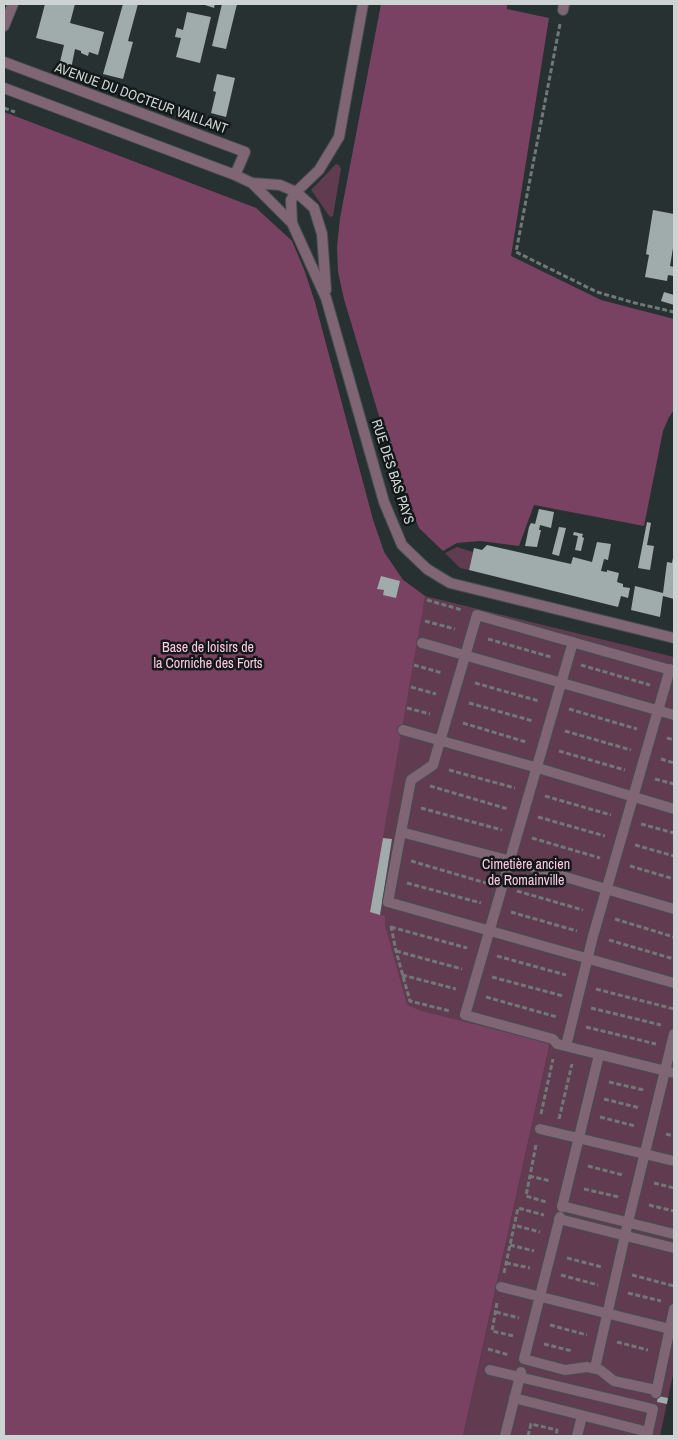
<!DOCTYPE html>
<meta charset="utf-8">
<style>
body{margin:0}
#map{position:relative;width:678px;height:1440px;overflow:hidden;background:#273131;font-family:"Archivo Narrow",sans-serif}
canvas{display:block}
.frame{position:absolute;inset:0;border:5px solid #cdd3d3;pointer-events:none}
</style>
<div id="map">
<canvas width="678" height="1440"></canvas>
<div class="frame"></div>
</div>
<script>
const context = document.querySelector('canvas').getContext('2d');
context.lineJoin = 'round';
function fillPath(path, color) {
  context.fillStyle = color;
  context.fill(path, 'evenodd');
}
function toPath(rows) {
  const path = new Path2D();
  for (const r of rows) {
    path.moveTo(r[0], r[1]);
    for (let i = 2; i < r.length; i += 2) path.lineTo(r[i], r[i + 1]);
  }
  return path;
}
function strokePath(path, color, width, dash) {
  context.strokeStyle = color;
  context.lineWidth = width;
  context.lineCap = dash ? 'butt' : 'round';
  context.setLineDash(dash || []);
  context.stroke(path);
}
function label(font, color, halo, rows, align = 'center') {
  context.font = font + ' "Archivo Narrow",sans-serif';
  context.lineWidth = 5;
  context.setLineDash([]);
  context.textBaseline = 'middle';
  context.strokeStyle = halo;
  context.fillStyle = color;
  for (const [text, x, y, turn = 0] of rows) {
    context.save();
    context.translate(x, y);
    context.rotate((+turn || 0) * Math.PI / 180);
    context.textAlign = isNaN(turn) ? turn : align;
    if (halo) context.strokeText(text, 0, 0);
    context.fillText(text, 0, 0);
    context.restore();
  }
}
fillPath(toPath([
 [4,112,256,208,292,241,305,272,315,303,373,520,384,552,403,580,425,596,674,657,674,1370,660,1436,463,1436,550,1043,4,1436],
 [336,164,339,165,341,169,333,216,330,217,311,190],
 [457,547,473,552,469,570,460,568,445,553]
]), '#613b50');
fillPath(toPath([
 [381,4,507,4,507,9,549,18,511,256,601,300,674,319,674,410,669,417,663,431,644,526,534,505,519,546,480,541,457,543,443,551,419,528,399,478,382,426,344,299,338,272,337,247,340,218],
 [4,112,256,208,292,241,305,272,315,303,373,520,384,552,403,580,425,596,370,911,385,916,385,926,407,1005,421,1011,550,1043,463,1436,4,1436]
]), '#794262');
fillPath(toPath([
 [45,4,75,4,70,23,104,32,98,55,89,52,88,56,81,53,81,51,75,49,71,69,59,66,64,45,36,38],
 [123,4,138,4,128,41,133,42,123,79,103,74],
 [202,4,215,4,214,8],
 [222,4,237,4,226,49,212,46],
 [187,12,211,17,200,63,176,57,181,38,175,37,177,28,183,30],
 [217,74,235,78,226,117,211,113,216,92,213,91],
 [653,210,674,214,674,242,670,266,674,267,674,276,668,275,667,281,645,277,649,255,646,254],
 [664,292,674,295,674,305,661,301],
 [539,509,554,512,551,528,540,525,539,530,541,530,537,547,525,546,529,527,531,523,535,524],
 [647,522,651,523,647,545,654,546,650,570,638,568],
 [559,527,566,528,559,556,552,554],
 [574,532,583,534,582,537,584,538,581,551,575,550,578,536,573,535],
 [597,542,611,544,608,560,604,559,601,571,607,572,607,570,619,573,617,582,623,584,623,587,630,588,628,598,621,596,618,607,469,570,474,548,482,550,487,545,571,564,573,557,592,562],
 [673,558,674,599,663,596,660,617,631,610,635,586,663,593,667,562,672,563],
 [381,576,400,581,396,598,383,595,384,590,377,589],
 [383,838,392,839,380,915,370,912],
 [658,1396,668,1398,667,1404,657,1402]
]), '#a0abab');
const lane = toPath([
 [573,642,465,1015,553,1039,557,1044,674,1073],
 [422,643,674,715],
 [674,671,477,615,433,765,411,780,401,832,511,861,674,909],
 [403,730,538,768,674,809],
 [401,832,388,902,674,983],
 [566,1046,593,936,670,669],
 [540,1129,674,1161],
 [562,1206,674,1234],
 [562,1207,599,1055],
 [560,1217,524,1359,565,1370,587,1367,600,1370,614,1381,656,1390],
 [559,1219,674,1248],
 [501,1287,674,1330],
 [595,1368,628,1222,674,1034],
 [490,1370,653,1409,647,1436],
 [656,1393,674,1309],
 [514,1398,648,1432],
 [505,1436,521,1372],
 [577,1436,582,1416]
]);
const street = toPath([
 [363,4,339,137,319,170,296,192,291,200,292,223,326,298,384,502,402,545,427,569,450,583,674,638],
 [563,10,564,4],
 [4,26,13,4],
 [4,62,245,152,235,175],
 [4,88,235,175,252,183,292,223],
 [252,183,280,185,296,192,314,208,322,234,326,290]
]);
strokePath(lane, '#454e4e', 12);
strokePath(street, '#454e4e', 12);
strokePath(toPath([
 [560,24,516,252,597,292,635,303,674,312],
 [4,108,15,112],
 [427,600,462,610],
 [425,621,455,629],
 [488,639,551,657],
 [414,665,442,673],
 [581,665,650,685],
 [475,683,539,701],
 [411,687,436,694],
 [469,703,533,721],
 [407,708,430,714],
 [569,709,637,729],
 [463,723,526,742],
 [565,731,631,750],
 [667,738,674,740],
 [559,751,625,770],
 [661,759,674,763],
 [449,770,515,788],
 [655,779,674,784],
 [430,786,508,809],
 [545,796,611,815],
 [421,808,502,830],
 [538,817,605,836],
 [641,824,674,833],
 [532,838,600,858],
 [635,845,674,856],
 [411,861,486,883],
 [630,866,674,879],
 [407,883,481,903],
 [517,891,583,910],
 [511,912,577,931],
 [615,919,674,937],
 [391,926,396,951,410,1001,450,1011],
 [391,927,467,948],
 [609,940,674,959],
 [396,951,462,969],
 [497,956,566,975],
 [402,975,456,989],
 [492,977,563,996],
 [596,989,674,1009],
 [486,997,557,1017],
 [591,1008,661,1025],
 [586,1027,656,1044],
 [609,1082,644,1090],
 [604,1099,640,1108],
 [541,1114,553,1059],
 [600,1117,635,1126],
 [559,1119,572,1064],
 [666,1134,674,1136],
 [536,1145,526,1196,546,1202],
 [588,1166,623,1175],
 [529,1176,551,1181],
 [654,1183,674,1188],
 [584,1189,619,1197],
 [649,1205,674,1211],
 [517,1226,540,1232],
 [510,1245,534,1251],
 [567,1258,602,1267],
 [506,1263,530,1268],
 [504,1273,518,1208,544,1215],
 [561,1275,598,1285],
 [632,1275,674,1286],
 [628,1293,661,1301],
 [497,1303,492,1331,514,1336],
 [496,1312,519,1318],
 [550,1325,587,1335],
 [617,1342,648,1350],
 [544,1344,572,1351],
 [488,1349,509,1355],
 [528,1436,531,1424,557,1430,556,1436]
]), '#707878', 3, [5, 2.5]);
strokePath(lane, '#806674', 10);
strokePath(street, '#806674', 10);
label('14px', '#cdd3d3', '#131818', [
 ["AVENUE DU DOCTEUR VAILLANT",141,99,20],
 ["RUE DES BAS PAYS",392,472,72]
]);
label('14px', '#fec9e5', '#131818', [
 ["Base de loisirs de",208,648],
 ["la Corniche des Forts",208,664],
 ["Cimetière ancien",526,865],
 ["de Romainville",526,881]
]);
</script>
